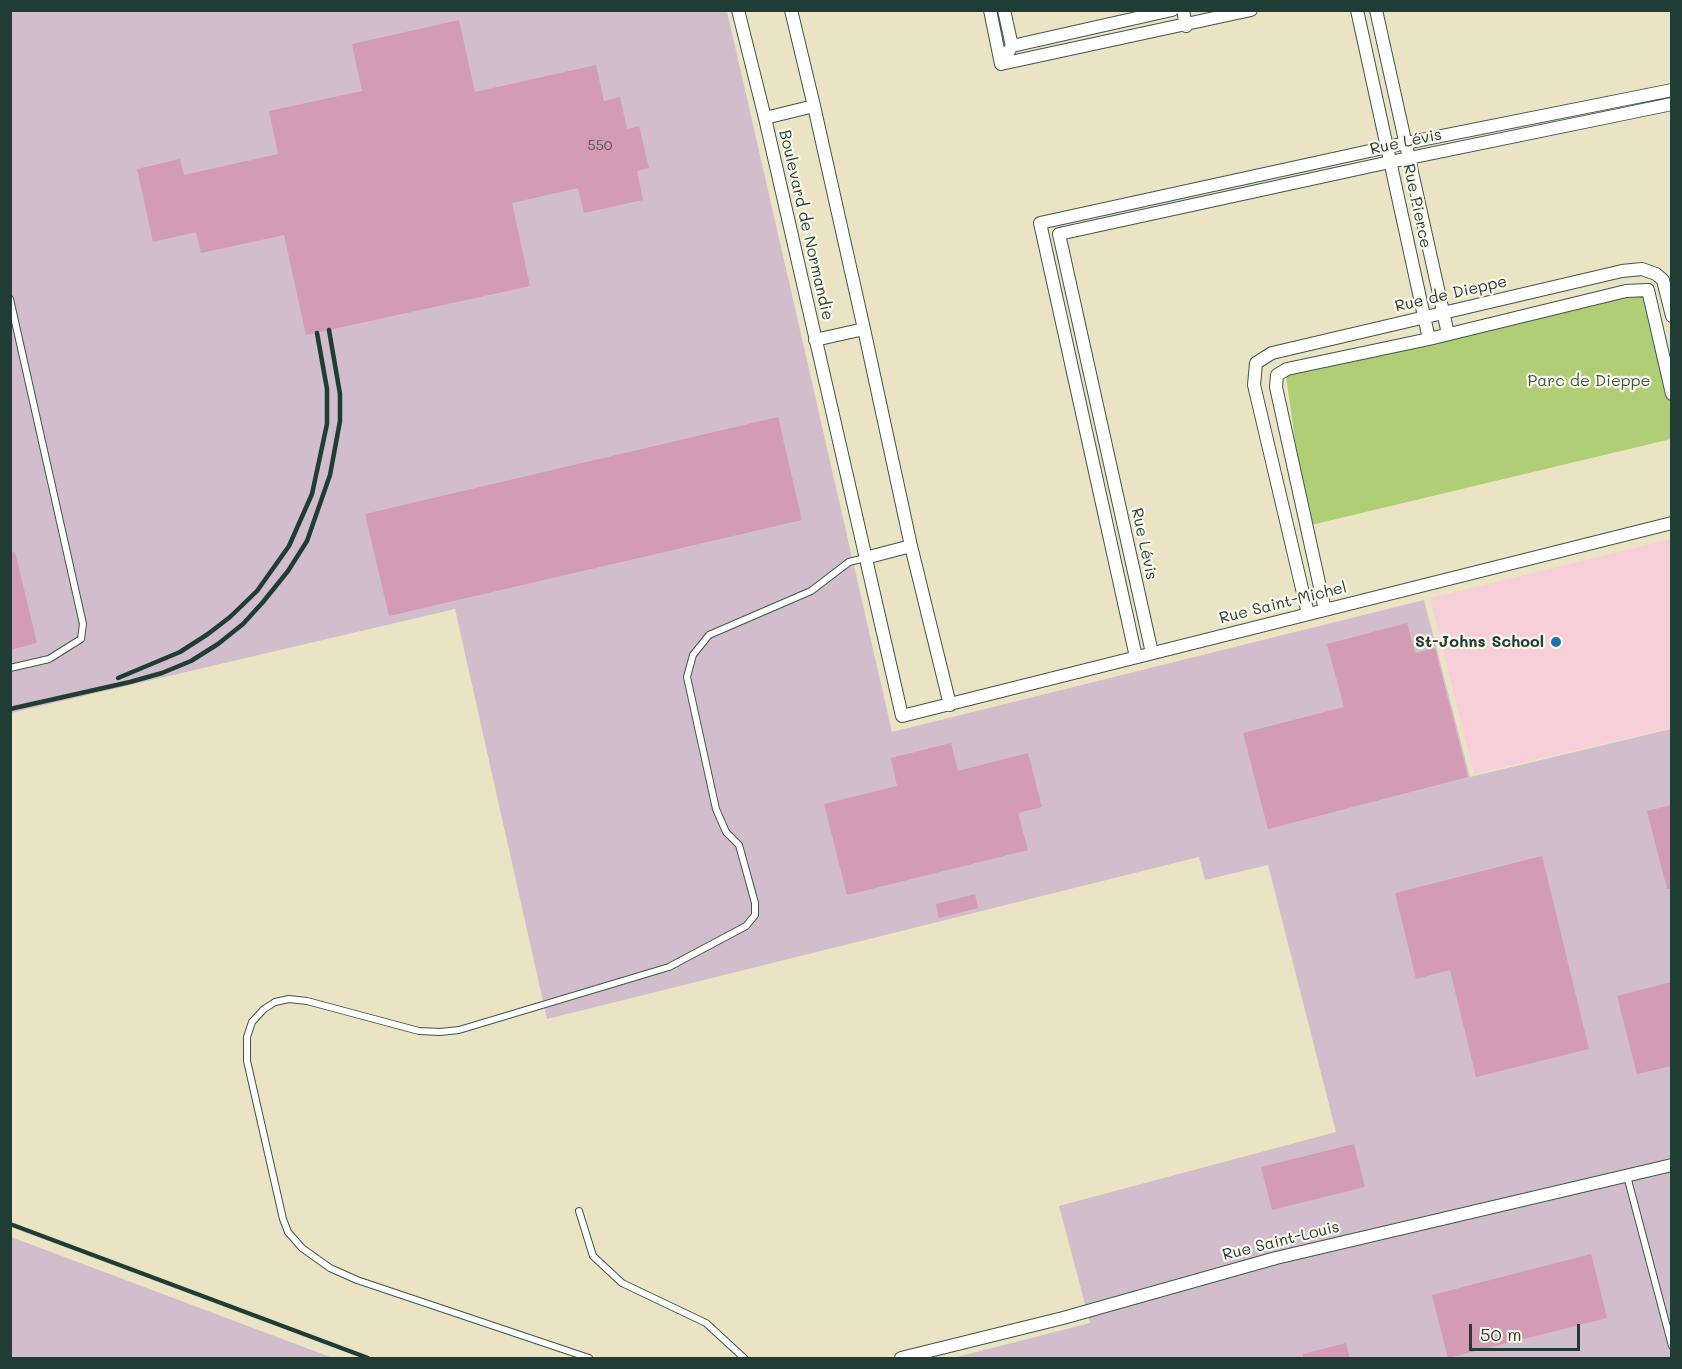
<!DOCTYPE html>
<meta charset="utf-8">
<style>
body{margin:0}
#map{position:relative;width:1682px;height:1369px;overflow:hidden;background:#ebe4c4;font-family:Mali,sans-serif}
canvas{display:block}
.frame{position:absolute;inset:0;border:12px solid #1f3d34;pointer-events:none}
.scale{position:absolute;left:1469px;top:1324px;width:111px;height:27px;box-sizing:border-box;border:3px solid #1f3d34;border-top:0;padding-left:8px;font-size:18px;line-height:21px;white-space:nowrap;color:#1f3d34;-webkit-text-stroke:4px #fbf7ec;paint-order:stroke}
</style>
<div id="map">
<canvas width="1682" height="1369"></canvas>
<div class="frame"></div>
<div class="scale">50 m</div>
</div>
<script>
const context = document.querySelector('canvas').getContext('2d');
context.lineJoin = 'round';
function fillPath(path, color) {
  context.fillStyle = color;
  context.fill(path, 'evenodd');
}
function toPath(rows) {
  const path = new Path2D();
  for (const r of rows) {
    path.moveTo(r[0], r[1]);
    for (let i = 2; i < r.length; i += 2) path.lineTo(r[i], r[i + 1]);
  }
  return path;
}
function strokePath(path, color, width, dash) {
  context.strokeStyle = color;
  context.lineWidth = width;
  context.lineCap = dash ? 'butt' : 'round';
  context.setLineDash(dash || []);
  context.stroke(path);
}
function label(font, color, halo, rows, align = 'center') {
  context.font = font + ' Mali,sans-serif';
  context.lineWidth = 4.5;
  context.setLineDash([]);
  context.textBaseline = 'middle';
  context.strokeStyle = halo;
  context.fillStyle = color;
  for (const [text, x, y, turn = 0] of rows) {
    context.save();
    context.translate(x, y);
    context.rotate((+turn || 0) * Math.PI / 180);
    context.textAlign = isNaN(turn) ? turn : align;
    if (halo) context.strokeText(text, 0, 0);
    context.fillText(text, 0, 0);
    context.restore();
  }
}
fillPath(toPath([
 [1671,539,1671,728,1474,774,1430,598]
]), '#f6cfd9');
fillPath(toPath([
 [10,11,727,11,892,732,1424,600,1470,777,1671,729,1671,1358,953,1358,1090,1323,1059,1206,1336,1132,1268,865,1205,880,1199,857,547,1019,455,609,11,713],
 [11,1237,333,1358,11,1358]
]), '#d1bdcb');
fillPath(toPath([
 [1648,287,1671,393,1671,439,1307,526,1286,376,1452,339]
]), '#b0ce75');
fillPath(toPath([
 [459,20,475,92,596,65,604,101,620,97,627,129,639,126,649,168,637,171,643,200,584,213,578,188,512,203,530,286,306,335,284,235,201,253,196,232,153,242,137,169,180,159,184,175,278,154,269,111,362,91,352,44],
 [778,417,802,520,389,616,365,514],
 [15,552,37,643,10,650,10,553],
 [1407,623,1415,653,1435,648,1468,777,1268,829,1243,733,1344,707,1327,644],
 [951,743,958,771,1028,753,1042,807,1018,813,1028,850,847,895,824,804,897,786,891,758],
 [1671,805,1671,889,1667,889,1647,811],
 [1542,856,1589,1049,1476,1077,1450,970,1416,979,1395,893],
 [975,894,978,908,939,918,936,904],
 [1671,982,1671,1066,1637,1074,1617,996],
 [1354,1144,1365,1187,1272,1210,1261,1167],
 [1591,1254,1607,1318,1448,1358,1432,1295],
 [1346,1343,1350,1359,1304,1359,1303,1354]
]), '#d49cb4');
const lane = toPath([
 [10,299,83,624,81,639,49,659,10,668],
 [1627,1176,1672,1346],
 [579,1211,593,1256,622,1283,706,1323,744,1358],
 [589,1358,357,1280,330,1268,302,1248,288,1232,283,1219,247,1061,247,1037,252,1022,264,1009,275,1002,289,999,307,1001,419,1031,440,1032,459,1030,669,967,746,926,755,915,755,903,739,845,726,832,716,809,687,677,693,655,709,635,811,591,849,562,865,558]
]);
const street = toPath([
 [738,10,765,118,902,716,1672,523],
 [791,10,814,106,864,329,911,546,950,705],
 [990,10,1001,64],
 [1183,10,1186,26],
 [1357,10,1429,339],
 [1376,10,1448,334],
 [1012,46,1172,10],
 [1001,64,1251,10],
 [1001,64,1012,46,1004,10],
 [765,118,814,106],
 [815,340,864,329],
 [865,558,911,546],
 [1325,610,1276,387,1277,375,1287,369,1429,339,1626,291,1648,290,1672,394],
 [1308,614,1254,385,1256,363,1272,353,1622,271,1642,269,1656,274,1663,280,1672,316],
 [1152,653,1059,234,1390,162,1672,104],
 [1136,657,1040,223,1406,143,1672,90],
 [901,1358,1063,1318,1276,1258,1672,1165]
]);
strokePath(lane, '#3e564a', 8);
strokePath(street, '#3e564a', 14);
strokePath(lane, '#fff', 6);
strokePath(street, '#fff', 12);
strokePath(toPath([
 [118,678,180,652,208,634,230,617,257,591,289,546,312,494,327,424,327,389,317,333],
 [10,709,130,682,162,673,191,661,218,644,243,624,263,602,288,571,307,541,330,475,340,421,340,394,329,330],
 [10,1224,368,1358]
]), '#1f3d34', 4.5);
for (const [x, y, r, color] of [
 [1556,642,6,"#1f6fb2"]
]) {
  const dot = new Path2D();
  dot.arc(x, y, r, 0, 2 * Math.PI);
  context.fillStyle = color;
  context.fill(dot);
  strokePath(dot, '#fbf7ec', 2);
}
label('14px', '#4c5554', null, [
 ["550",600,146]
]);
label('16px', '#1f3d34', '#fbf7ec', [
 ["Rue Lévis",1406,142,-12],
 ["Rue Pierce",1417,206,78],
 ["Boulevard de Normandie",806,225,77],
 ["Rue de Dieppe",1451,294,-13],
 ["Rue Lévis",1144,544,78],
 ["Rue Saint-Michel",1283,603,-14],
 ["Rue Saint-Louis",1281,1241,-14]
]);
label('16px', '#3c5a41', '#fbf7ec', [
 ["Parc de Dieppe",1589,381]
]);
label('bold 16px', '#1f3d34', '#fbf7ec', [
 ["St-Johns School",1544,642]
], 'right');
</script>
